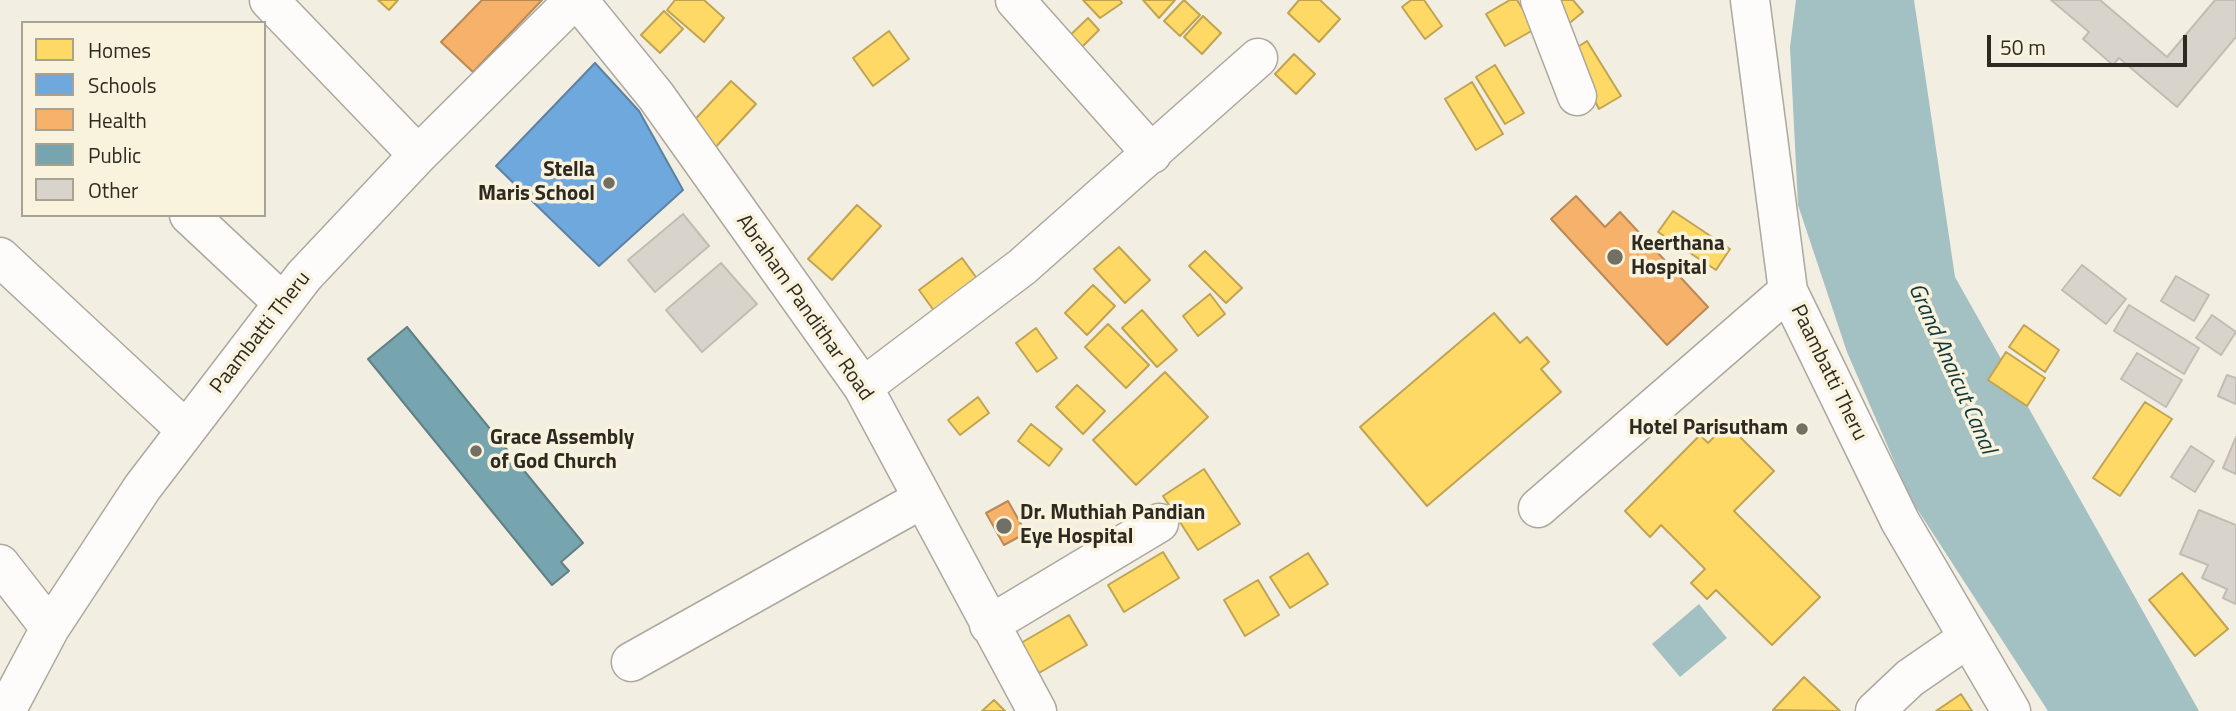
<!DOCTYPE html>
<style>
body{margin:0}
#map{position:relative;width:2236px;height:711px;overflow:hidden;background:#f3eee2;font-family:"Titillium Web",sans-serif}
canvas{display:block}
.legend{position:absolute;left:21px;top:21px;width:245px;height:196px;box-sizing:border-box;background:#f9f2dc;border:2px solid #a7a292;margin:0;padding:9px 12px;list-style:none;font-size:21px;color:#2d2a22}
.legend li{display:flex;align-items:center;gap:14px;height:35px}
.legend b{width:35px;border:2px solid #a7a292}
.scale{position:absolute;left:1987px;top:35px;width:200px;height:32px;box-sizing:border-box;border:4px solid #2d2a22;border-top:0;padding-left:9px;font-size:21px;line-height:24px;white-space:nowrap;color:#2d2a22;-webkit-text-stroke:5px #f9f2dc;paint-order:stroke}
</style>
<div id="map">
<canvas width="2236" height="711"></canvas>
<ul class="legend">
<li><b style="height:19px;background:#ffd966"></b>Homes</li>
<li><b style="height:19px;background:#6fa8dc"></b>Schools</li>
<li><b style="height:19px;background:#f6b26b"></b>Health</li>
<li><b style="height:19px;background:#76a5af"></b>Public</li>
<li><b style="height:19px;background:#d9d4cb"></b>Other</li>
</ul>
<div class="scale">50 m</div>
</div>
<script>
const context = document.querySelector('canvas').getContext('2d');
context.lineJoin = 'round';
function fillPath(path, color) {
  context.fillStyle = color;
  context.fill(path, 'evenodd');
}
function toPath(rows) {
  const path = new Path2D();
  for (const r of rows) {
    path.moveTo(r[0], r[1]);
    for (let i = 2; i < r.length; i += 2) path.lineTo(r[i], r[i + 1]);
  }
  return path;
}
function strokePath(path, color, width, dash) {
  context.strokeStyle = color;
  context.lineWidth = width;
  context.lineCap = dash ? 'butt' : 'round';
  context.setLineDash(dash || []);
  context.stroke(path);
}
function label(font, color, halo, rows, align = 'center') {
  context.font = font + ' "Titillium Web",sans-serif';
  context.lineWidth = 7;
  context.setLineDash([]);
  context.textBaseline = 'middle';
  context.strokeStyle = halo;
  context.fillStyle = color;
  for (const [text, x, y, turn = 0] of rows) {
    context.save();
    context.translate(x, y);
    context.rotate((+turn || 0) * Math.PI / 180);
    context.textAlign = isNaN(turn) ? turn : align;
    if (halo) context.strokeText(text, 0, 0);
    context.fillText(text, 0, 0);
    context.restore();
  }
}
fillPath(toPath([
 [1796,0,1914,0,1955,277,2199,711,2048,711,1910,498,1847,352,1798,205,1790,47],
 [1699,604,1727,638,1680,677,1652,644]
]), '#a3c0c3');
const homes = toPath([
 [378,0,398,0,389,10,378,0],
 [675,0,704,0,724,18,704,42,667,10,675,0],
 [1083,0,1120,0,1122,3,1100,18,1083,0],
 [1143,0,1175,0,1159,18,1143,0],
 [1184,0,1200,15,1180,36,1164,21,1184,0],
 [1299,0,1320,0,1340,19,1319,42,1288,13,1299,0],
 [1411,0,1424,0,1442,26,1425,39,1402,7,1411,0],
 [1510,0,1517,0,1535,29,1505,46,1486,14,1510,0],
 [1550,0,1573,0,1583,12,1566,26,1550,0],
 [664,11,683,29,660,53,641,35,664,11],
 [1203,16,1221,33,1202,54,1184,37,1203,16],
 [1088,18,1099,30,1075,54,1063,42,1088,18],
 [889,31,909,59,873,86,853,58,889,31],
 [1587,41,1621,96,1599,109,1570,52,1587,41],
 [1294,54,1315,74,1296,94,1275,74,1294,54],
 [1495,65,1524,113,1505,124,1476,77,1495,65],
 [731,81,756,104,711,152,686,129,731,81],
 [1472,82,1503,134,1476,150,1445,99,1472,82],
 [857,205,881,226,832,280,808,259,857,205],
 [1673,211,1730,249,1716,270,1658,232,1673,211],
 [1119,247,1150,280,1125,303,1094,269,1119,247],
 [1205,251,1242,288,1226,303,1189,266,1205,251],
 [962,258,984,288,940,319,919,290,962,258],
 [1093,285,1115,306,1087,335,1065,313,1093,285],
 [1210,294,1225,314,1198,336,1183,316,1210,294],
 [1142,310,1177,350,1157,367,1122,328,1142,310],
 [1494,313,1520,343,1527,337,1549,362,1541,369,1561,392,1427,506,1360,427,1494,313],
 [1108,324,1149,365,1126,388,1085,347,1108,324],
 [2024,325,2059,350,2045,372,2009,347,2024,325],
 [1036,328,1057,358,1037,372,1016,343,1036,328],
 [2006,352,2045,378,2027,406,1988,380,2006,352],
 [1165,372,1208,417,1136,485,1093,440,1165,372],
 [1077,385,1105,411,1083,434,1056,407,1077,385],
 [978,397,989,413,960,435,948,420,978,397],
 [2145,402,2172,419,2120,496,2093,478,2145,402],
 [1031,424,1062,449,1049,466,1018,441,1031,424],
 [1727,424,1774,471,1734,511,1820,597,1772,645,1716,590,1707,599,1691,583,1705,569,1661,525,1650,537,1625,511,1700,435,1708,443,1727,424],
 [1204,469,1240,524,1198,550,1163,496,1204,469],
 [1163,552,1179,578,1124,612,1108,585,1163,552],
 [1308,553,1328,584,1290,608,1270,577,1308,553],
 [2182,573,2228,629,2195,656,2149,600,2182,573],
 [1258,580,1279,615,1245,636,1224,600,1258,580],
 [1069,615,1087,645,1039,673,1021,643,1069,615],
 [1804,677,1840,711,1773,710,1804,677],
 [1961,694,1972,711,1936,711,1961,694],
 [994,700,1005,711,982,711,994,700]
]);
fillPath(homes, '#ffd966');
strokePath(homes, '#c0a452', 2);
const schools = toPath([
 [595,63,639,111,683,190,599,266,496,166,595,63]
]);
fillPath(schools, '#6fa8dc');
strokePath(schools, '#5b82a4', 2);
const health = toPath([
 [482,0,542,0,473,72,441,42,482,0],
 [1576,196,1605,227,1620,212,1708,307,1667,345,1551,219,1576,196],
 [1008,501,1026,533,1004,545,986,513,1008,501]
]);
fillPath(health, '#f6b26b');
strokePath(health, '#ba8955', 2);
const public = toPath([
 [407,327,583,543,561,562,569,571,552,585,368,359,407,327]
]);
fillPath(public, '#76a5af');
strokePath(public, '#608085', 2);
const building = toPath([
 [2051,0,2100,0,2167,57,2215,0,2236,0,2236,37,2177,107,2119,58,2113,65,2083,39,2089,32,2051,0],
 [683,214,709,246,655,292,628,260,683,214],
 [721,263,757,304,702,352,666,310,721,263],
 [2082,265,2126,299,2106,324,2062,290,2082,265],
 [2176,276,2209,295,2194,321,2161,301,2176,276],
 [2129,305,2199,348,2184,374,2114,331,2129,305],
 [2212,315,2236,332,2221,355,2196,338,2212,315],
 [2137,353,2182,380,2166,407,2121,379,2137,353],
 [2227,375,2236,378,2236,404,2218,396,2227,375],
 [2236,437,2236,474,2223,468,2236,437],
 [2191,446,2214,461,2195,492,2171,477,2191,446],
 [2199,510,2236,525,2236,604,2223,598,2227,589,2202,578,2208,565,2180,554,2199,510]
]);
fillPath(building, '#d9d4cb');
strokePath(building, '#c2bcb3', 2);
const minor = toPath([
 [269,0,418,155],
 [578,0,656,96,863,387,1037,711],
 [1015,0,1152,154],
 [1540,0,1577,96],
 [1750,0,1788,291,1900,521,2011,711],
 [189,215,283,303],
 [0,257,186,430],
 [863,387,1022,267,1258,58],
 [1538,508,1788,291],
 [0,564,50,628],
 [989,625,1159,523],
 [631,662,922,499],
 [6,711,50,628,142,488,304,276,418,155,574,0],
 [1875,711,1910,678,1968,638]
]);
strokePath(minor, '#aca89e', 41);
strokePath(minor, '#fdfcfb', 38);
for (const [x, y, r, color] of [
 [609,183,7,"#726f65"],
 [1615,257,9,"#726f65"],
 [1802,429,7,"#726f65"],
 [476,451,7,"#726f65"],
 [1004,526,9,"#726f65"]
]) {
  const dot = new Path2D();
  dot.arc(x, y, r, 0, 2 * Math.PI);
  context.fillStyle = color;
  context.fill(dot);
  strokePath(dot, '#f9f2dc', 2.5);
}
label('bold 21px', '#2d2a22', '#f9f2dc', [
 ["Stella",595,171,"right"],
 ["Maris School",595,195,"right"],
 ["Keerthana",1631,245],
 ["Hospital",1631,269],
 ["Hotel Parisutham",1788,429,"right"],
 ["Grace Assembly",490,439],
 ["of God Church",490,463],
 ["Dr. Muthiah Pandian",1020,514],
 ["Eye Hospital",1020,538]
], 'left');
label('21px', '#2d2a22', '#f9f2dc', [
 ["Abraham Pandithar Road",804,308,55],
 ["Paambatti Theru",261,333,-52],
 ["Paambatti Theru",1828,373,64]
]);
label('italic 23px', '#0c373f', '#f9f2dc', [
 ["Grand Anaicut Canal",1951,369,66]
]);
</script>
